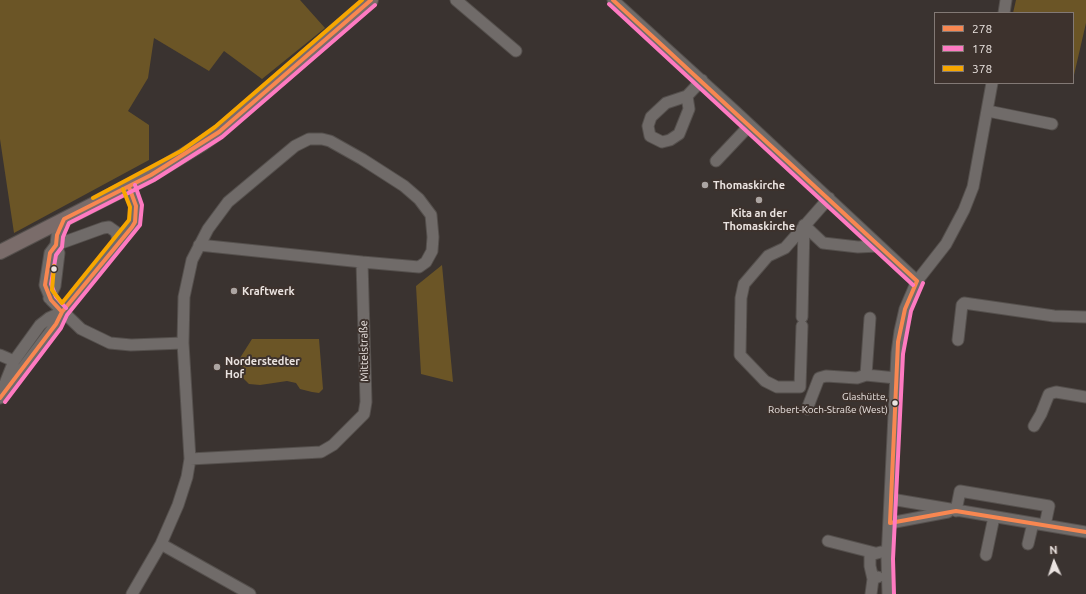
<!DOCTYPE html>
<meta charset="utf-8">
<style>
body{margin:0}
#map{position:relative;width:1086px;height:594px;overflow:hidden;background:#3a3330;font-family:Ubuntu,sans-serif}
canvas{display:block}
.legend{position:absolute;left:934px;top:12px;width:140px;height:72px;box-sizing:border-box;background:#3d322d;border:1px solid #827975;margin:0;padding:5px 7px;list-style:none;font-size:12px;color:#eae3e0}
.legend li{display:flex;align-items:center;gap:8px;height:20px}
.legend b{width:20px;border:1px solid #827975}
.north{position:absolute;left:1034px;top:542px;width:40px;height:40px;-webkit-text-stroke:3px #3d322d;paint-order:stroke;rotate:357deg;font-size:11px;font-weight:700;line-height:16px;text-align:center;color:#eae3e0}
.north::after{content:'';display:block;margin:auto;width:14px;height:18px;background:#eae3e0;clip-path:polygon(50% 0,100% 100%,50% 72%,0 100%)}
</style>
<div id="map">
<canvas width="1086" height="594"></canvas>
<ul class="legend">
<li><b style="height:5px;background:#f88751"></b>278</li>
<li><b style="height:5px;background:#fe7ac1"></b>178</li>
<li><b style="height:5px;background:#f7a600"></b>378</li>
</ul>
<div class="north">N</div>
</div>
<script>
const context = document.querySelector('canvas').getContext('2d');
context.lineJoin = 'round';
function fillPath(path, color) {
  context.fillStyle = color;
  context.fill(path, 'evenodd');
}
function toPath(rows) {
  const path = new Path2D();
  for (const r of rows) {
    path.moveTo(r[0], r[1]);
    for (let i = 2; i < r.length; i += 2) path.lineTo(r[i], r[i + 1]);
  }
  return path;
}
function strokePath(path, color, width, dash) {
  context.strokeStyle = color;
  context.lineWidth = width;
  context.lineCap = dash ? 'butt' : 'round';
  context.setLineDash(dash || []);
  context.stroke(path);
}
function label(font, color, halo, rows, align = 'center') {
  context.font = font + ' Ubuntu,sans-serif';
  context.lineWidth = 4;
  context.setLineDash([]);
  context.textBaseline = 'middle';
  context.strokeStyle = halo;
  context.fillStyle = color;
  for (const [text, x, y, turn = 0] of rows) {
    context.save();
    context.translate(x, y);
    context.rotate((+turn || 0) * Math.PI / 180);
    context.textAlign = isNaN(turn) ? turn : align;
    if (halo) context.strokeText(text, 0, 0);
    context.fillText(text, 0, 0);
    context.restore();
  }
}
fillPath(toPath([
 [0,0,300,0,325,28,262,79,224,51,209,71,154,38,148,78,128,111,149,125,149,160,14,233,0,139],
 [1016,0,1086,0,1086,23,1074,75,1073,13,1013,13],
 [442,265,453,382,421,374,416,286],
 [252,339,319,339,323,389,319,393,312,392,300,389,296,383,287,381,260,385,249,384,242,377,240,358]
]), '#6b5526');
const minor = toPath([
 [456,0,516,51],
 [613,0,735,111,917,281],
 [1004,13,1006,0],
 [687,96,689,109,679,134,670,140,662,142,650,136,648,126,651,117,666,103,687,96,702,80],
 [988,111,1052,124],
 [716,161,750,125],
 [804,225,823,243,858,247,879,246],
 [119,244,116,232,109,227,103,228,56,245,50,253,45,285,51,300,81,329,110,343,131,345,183,343],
 [49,298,55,286,59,253,56,245,57,235,64,219],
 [802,317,804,225],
 [870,318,866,375,896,378],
 [802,326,800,387,777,387,765,381,740,355,741,298,744,284,768,256,785,248,829,198],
 [958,340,962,305,964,303,1054,316,1086,317],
 [0,355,14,361],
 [4,386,14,361,40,325,49,318,62,312],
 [0,398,56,324,62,312,132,227,135,222,136,206,129,187],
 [807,409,819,378,826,376,857,378,866,375],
 [1034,426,1041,414,1049,394,1056,392,1086,397],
 [190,459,321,452,333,445,364,414,366,402,362,262,199,245],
 [891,499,1086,532],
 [956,511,960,491,1049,506,1045,525],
 [890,523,948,512],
 [828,541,875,553],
 [161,544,250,594],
 [1028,544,1033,523],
 [986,555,994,517],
 [873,579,870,566,870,555,881,552],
 [132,594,161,544,178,505,187,477,190,459,183,343,184,297,192,260,208,229,228,202,295,146,309,139,322,139,330,141,362,159,404,186,419,199,431,215,433,237,432,251,426,262,419,267,362,262],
 [871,594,873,579,878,577],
 [888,594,887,559,897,353,900,331,905,309,917,281,946,244,964,210,973,187,992,83]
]);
const major = toPath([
 [0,252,151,175,202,144,219,132,371,0]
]);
strokePath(minor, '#55504d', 13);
strokePath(major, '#55504d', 16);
strokePath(minor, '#706b69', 11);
strokePath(major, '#7a6c6a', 14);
strokePath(toPath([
 [613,0,917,281],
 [917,281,905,309,898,342,890,523,956,511,1086,532],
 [62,312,51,300,45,285,50,253,56,245,57,235,64,219,151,175,219,132,371,0],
 [0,398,56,324,62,312,132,227,135,222,136,206,129,187]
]), '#f88751', 4);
strokePath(toPath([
 [609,4,913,285],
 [66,308,56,297,51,284,56,255,62,247,63,237,69,223,154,180,222,137,375,5],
 [5,402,61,328,67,315,140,225,142,205,135,185],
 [894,594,893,559,903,354,911,311,923,283]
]), '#fe7ac1', 4);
strokePath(toPath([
 [93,198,181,151,215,127,362,0],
 [54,266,52,290,62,303,129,220,130,207,123,189]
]), '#f7a600', 4);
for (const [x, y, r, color] of [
 [705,185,4,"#aca5a2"],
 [759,200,4,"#aca5a2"],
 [54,269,3.5,"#eae3e0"],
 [234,291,4,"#aca5a2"],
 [217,367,4,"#aca5a2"],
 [895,403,3.5,"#eae3e0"]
]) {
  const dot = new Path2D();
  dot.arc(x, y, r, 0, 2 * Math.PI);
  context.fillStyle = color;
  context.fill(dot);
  strokePath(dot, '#3d322d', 1.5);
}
label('10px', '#eae3e0', '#3d322d', [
 ["Glashütte,",888,397],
 ["Robert-Koch-Straße (West)",888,410]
], 'right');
label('bold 11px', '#eae3e0', '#3d322d', [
 ["Thomaskirche",713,185],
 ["Kita an der",759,213,"center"],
 ["Thomaskirche",759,226,"center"],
 ["Kraftwerk",242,291],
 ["Norderstedter",225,361],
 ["Hof",225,374]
], 'left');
label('11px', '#eae3e0', '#3d322d', [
 ["Mittelstraße",364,351,-91]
]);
</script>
